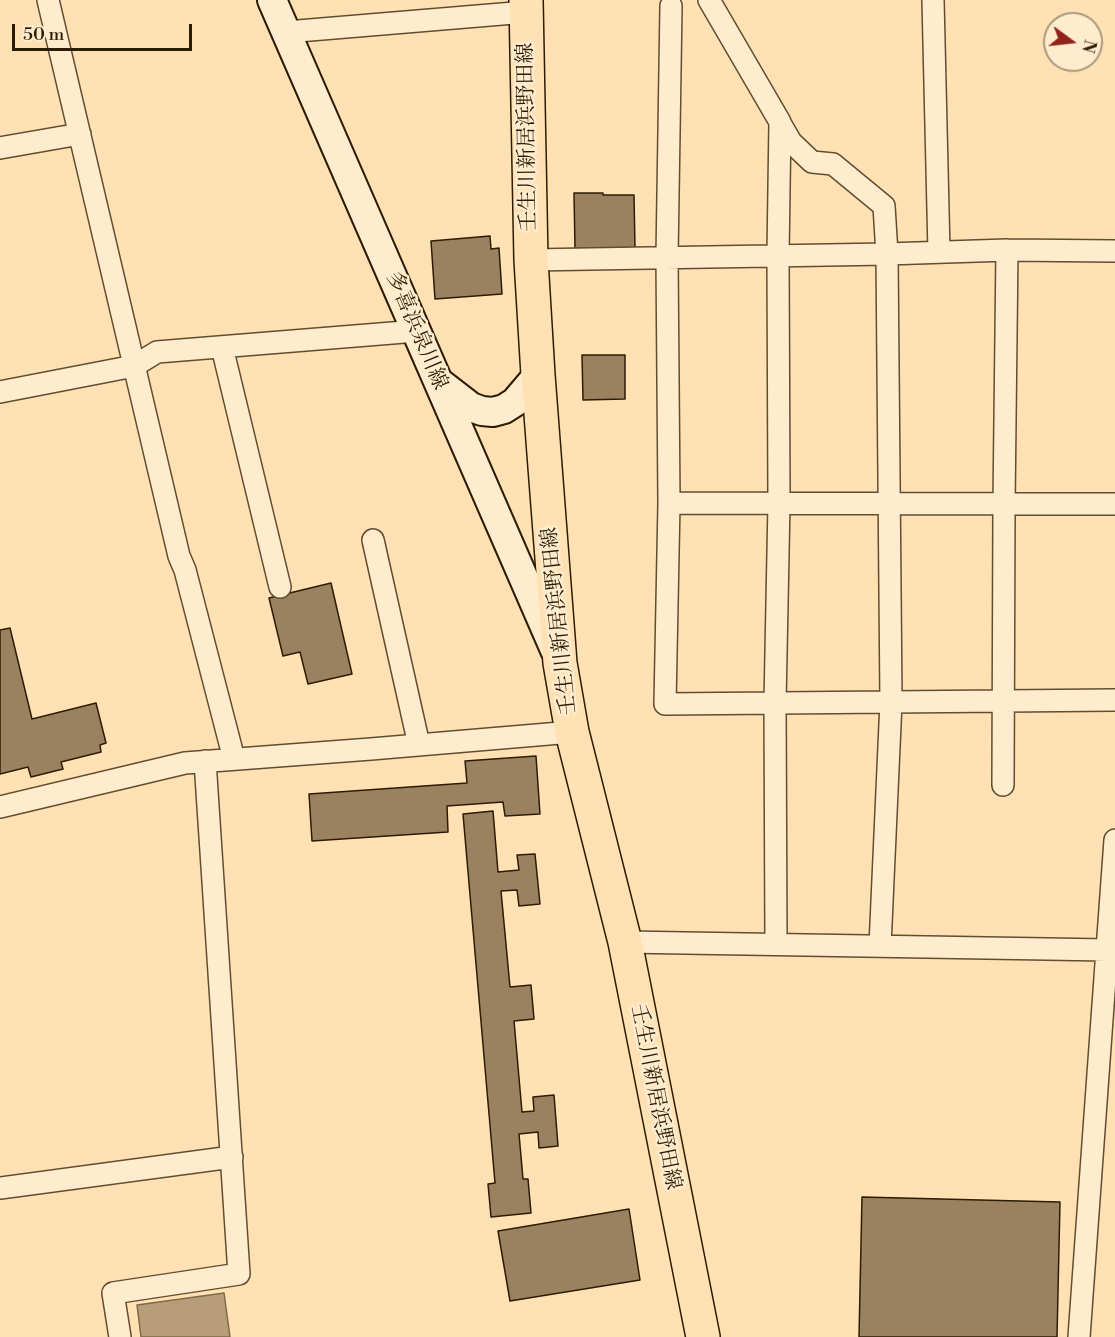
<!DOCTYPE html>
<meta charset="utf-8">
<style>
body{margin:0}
#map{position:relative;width:1115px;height:1337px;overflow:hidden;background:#ffe1b4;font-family:"Libre Bodoni",serif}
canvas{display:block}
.north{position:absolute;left:1043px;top:12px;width:60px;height:60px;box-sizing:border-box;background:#ffecce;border:2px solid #ab997d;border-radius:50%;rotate:105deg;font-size:16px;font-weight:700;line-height:24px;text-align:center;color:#2c1c04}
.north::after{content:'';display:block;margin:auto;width:21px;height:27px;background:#8f2418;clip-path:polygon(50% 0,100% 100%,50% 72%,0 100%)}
.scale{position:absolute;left:12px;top:24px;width:180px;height:27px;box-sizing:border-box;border:3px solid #2c1c04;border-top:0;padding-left:8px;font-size:18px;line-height:21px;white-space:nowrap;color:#2c1c04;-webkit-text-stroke:4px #ffecce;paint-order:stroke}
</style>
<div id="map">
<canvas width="1115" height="1337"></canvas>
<div class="north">N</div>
<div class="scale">50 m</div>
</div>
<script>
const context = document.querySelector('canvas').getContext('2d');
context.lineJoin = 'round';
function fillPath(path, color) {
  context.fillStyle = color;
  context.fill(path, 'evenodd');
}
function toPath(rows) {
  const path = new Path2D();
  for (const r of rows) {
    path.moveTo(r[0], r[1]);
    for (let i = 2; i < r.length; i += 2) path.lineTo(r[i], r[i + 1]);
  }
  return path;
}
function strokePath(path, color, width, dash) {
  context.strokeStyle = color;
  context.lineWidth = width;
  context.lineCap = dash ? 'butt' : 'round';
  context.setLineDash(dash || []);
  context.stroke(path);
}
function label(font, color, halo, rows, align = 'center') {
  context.font = font + ' "Libre Bodoni","Noto Serif JP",serif';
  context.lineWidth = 5;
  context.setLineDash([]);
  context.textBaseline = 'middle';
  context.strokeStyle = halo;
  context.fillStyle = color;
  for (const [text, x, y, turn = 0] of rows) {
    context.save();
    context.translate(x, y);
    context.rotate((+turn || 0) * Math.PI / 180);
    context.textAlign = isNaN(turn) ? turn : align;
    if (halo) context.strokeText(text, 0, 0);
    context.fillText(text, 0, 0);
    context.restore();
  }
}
const water = toPath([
 [224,1293,230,1337,141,1337,137,1305,224,1293]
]);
fillPath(water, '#b79e78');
strokePath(water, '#7f6a4a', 1.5);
const building = toPath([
 [574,193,603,193,603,195,634,195,635,249,575,250,574,193],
 [490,236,491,249,499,248,502,294,435,299,431,241,490,236],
 [582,355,625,355,625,399,583,400,582,355],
 [331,583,352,674,308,684,300,652,283,656,269,598,331,583],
 [10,628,32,719,96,703,106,743,100,745,101,752,61,762,63,769,31,777,28,767,0,774,0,630,10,628],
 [536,756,540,814,505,816,503,802,447,806,448,832,312,841,309,794,467,783,465,761,536,756],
 [493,811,498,872,519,870,517,855,535,854,540,904,519,906,517,890,501,891,510,987,531,985,534,1019,514,1021,522,1112,534,1111,533,1097,554,1095,558,1146,539,1148,538,1132,519,1134,523,1179,528,1179,531,1213,491,1217,488,1184,495,1183,463,814,493,811],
 [862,1197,1060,1202,1057,1337,859,1337,862,1197],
 [629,1209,640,1280,510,1301,498,1231,629,1209]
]);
fillPath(building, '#9a8260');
strokePath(building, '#2c1c04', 1.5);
const street = toPath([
 [48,0,179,556,185,570,234,759],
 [709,0,780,122,778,255,779,503,775,703,776,944],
 [933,0,939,252],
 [671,6,667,257,669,503,665,704,1115,700],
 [286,32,526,12],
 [780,123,791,142,812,162,833,164,884,206,887,254,891,702,880,946],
 [0,148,80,134],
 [531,260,887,254,1007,250,1115,251],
 [222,347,280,587],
 [0,392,134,366,157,352,417,331],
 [669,503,1115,504],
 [373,540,419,745],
 [1003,785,1004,504,1007,250],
 [0,807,185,763,371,749,572,732],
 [625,942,1107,950,1115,840],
 [0,1188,232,1157],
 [120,1337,113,1293,239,1274,205,761],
 [1079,1337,1107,950,1115,950]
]);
const secondary = toPath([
 [272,0,555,650],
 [440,383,471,407,482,411,493,412,504,409,515,402,538,375]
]);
const primary = toPath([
 [526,0,531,260,538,375,560,663,572,732,625,942,703,1337]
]);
strokePath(street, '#614d30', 24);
strokePath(secondary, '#2c1c04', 32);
strokePath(primary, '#2c1c04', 36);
strokePath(street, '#ffecce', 21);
strokePath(secondary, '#ffecce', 28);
strokePath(primary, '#ffe1b4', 33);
label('21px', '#2c1c04', '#ffecce', [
 ["壬生川新居浜野田線",528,137,-91],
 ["多喜浜泉川線",416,331,67],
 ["壬生川新居浜野田線",560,621,-96],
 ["壬生川新居浜野田線",655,1097,79]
]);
</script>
